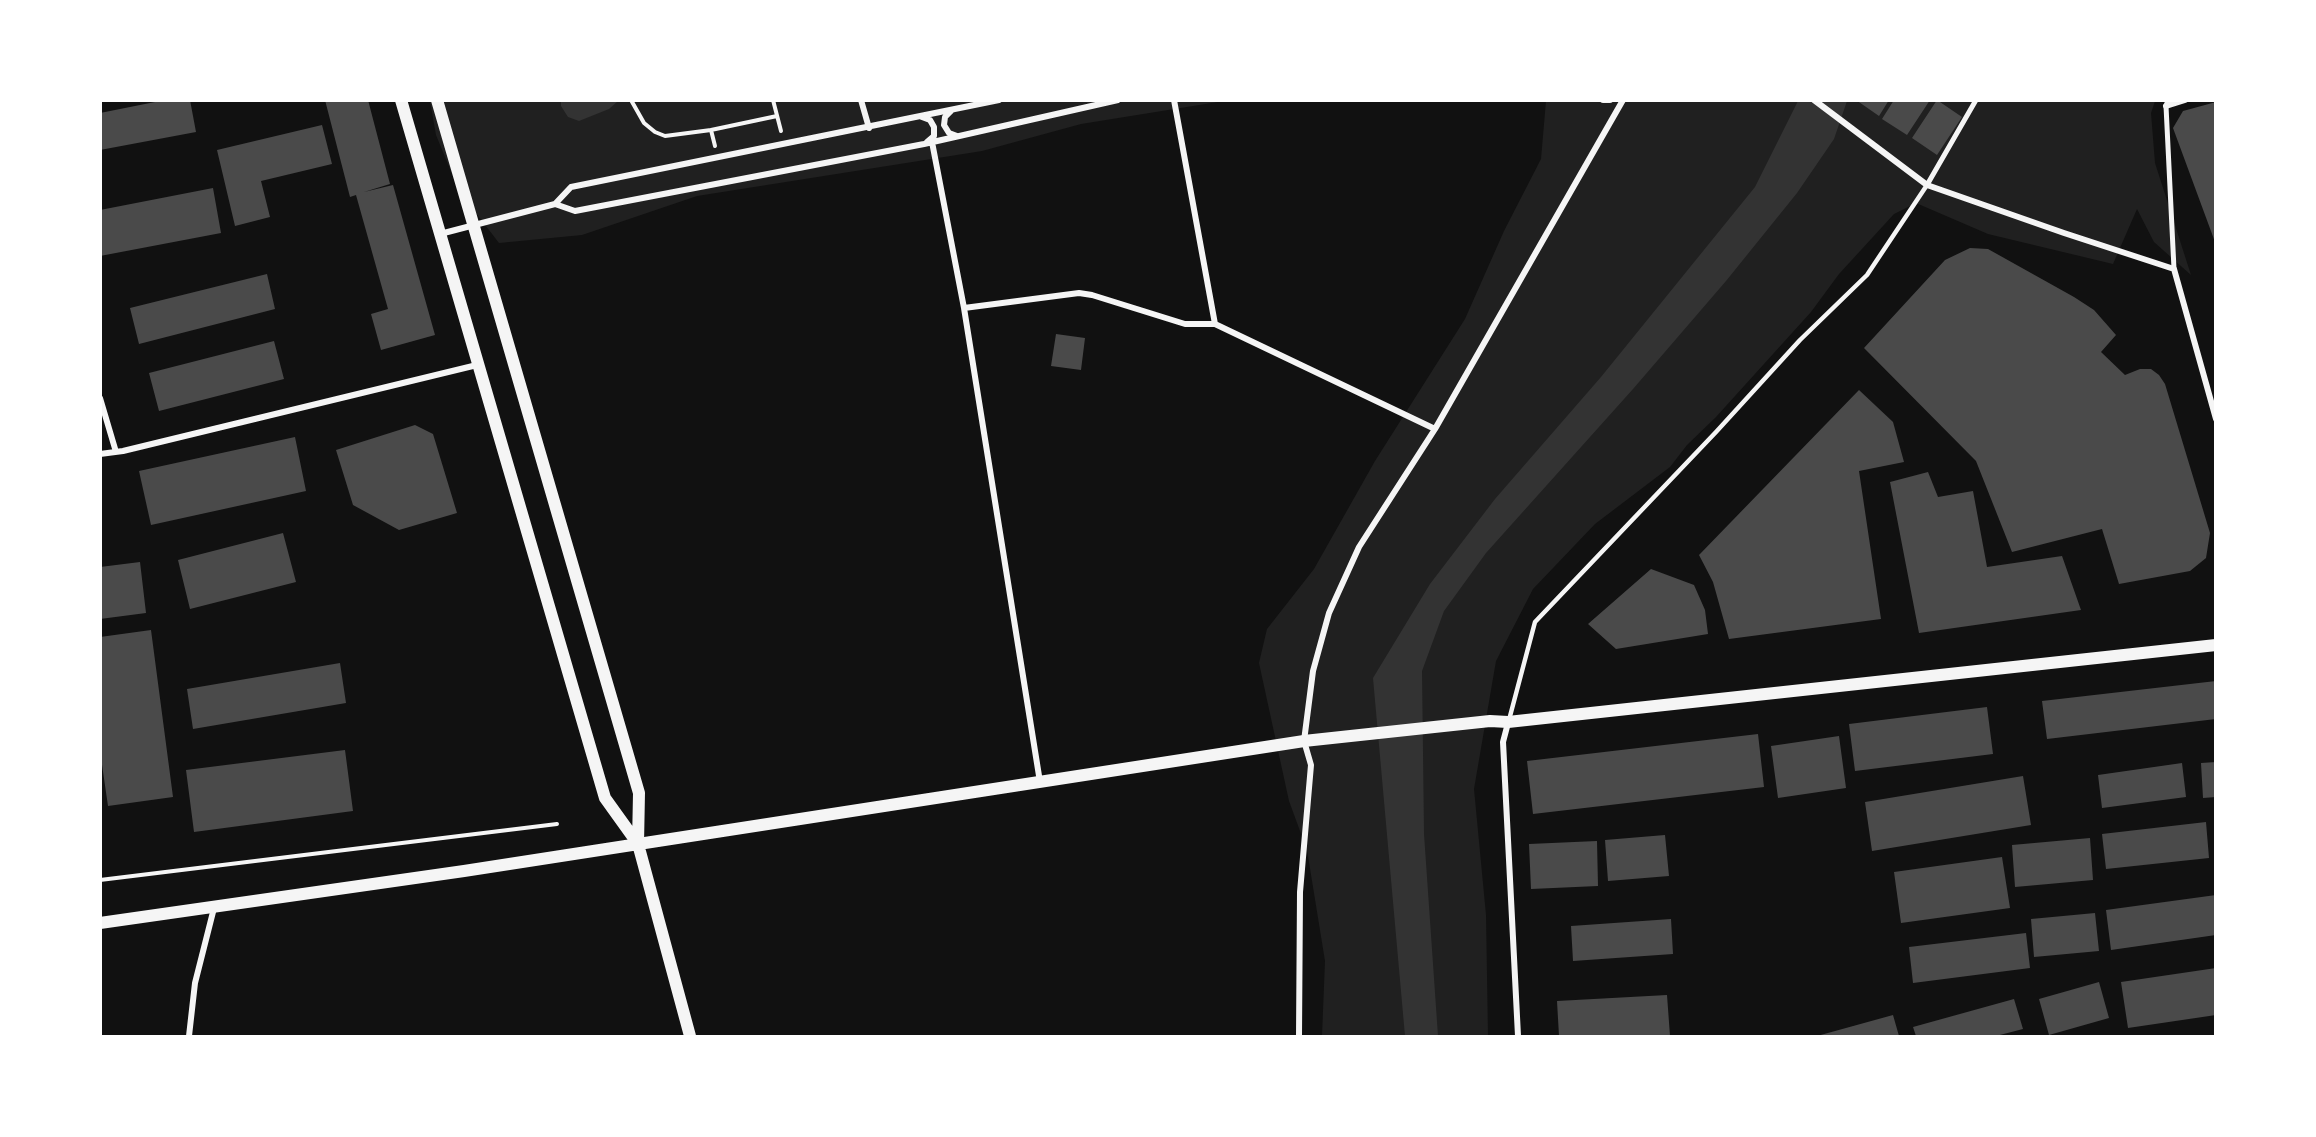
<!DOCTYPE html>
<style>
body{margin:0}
#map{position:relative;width:2316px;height:1137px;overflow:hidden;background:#111;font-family:Literata,serif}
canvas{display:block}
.frame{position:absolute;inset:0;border:102px solid #fff;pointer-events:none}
</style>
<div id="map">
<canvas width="2316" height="1137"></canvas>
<div class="frame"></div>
</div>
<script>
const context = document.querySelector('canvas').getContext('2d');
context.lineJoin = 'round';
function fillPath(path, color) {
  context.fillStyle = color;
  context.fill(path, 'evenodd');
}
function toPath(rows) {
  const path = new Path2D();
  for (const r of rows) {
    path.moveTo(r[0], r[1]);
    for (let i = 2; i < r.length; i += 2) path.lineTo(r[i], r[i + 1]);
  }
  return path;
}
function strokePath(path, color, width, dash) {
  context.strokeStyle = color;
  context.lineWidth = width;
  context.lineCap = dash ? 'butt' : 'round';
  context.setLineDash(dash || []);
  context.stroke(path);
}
fillPath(toPath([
 [430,101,1224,101,1081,124,982,151,697,196,582,235,499,243,459,191,436,135],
 [1546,101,2155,101,2151,113,2155,163,2191,275,2154,242,2137,209,2113,264,1988,234,1916,203,1894,214,1839,274,1811,312,1716,417,1687,445,1670,467,1595,524,1533,589,1496,661,1474,789,1486,915,1488,1036,1322,1036,1325,961,1307,850,1289,801,1259,663,1267,629,1314,569,1375,461,1465,319,1504,231,1541,159]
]), '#202020');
fillPath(toPath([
 [561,101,561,100,618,101,609,109,579,121,568,117,561,106],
 [1798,101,1847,101,1834,139,1797,193,1726,281,1633,389,1486,553,1444,611,1422,671,1424,834,1438,1036,1405,1036,1373,678,1430,584,1495,499,1601,377,1755,187]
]), '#333');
fillPath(toPath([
 [165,100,190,100,196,132,100,150,100,113],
 [325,100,368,100,390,184,364,192,393,185,435,335,381,350,371,314,388,309,356,195,350,197],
 [1856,100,1889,100,1879,116],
 [1894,100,1930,100,1907,135,1882,119],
 [1937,100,1962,117,1937,155,1912,138],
 [2216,102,2216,242,2215,242,2173,128,2183,111],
 [322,125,332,164,261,181,270,217,235,226,217,150],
 [213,188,221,233,100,256,100,210],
 [1970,248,1988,249,2074,297,2094,310,2116,335,2101,352,2125,375,2140,369,2151,369,2159,375,2165,384,2210,533,2206,558,2190,571,2119,584,2102,529,2012,552,1976,461,1864,348,1945,260],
 [267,274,275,309,139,344,130,308],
 [1056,334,1085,338,1081,370,1051,366],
 [274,341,284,379,159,411,149,373],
 [1859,390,1893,422,1904,462,1859,471,1881,619,1729,639,1713,582,1699,555],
 [415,425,433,434,457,513,399,530,353,505,336,450],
 [295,437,306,491,151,525,139,471],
 [1928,472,1938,497,1973,491,1987,567,2062,556,2081,610,1919,633,1890,482],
 [283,533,296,582,190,609,178,560],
 [140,562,146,613,100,619,100,567],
 [1651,569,1694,585,1705,610,1708,634,1616,649,1588,624],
 [151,630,173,797,108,806,100,751,100,637],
 [340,663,346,703,193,729,187,689],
 [2216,681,2216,719,2047,739,2042,701],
 [1987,707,1993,754,1855,771,1849,724],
 [1758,734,1764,787,1533,814,1527,761],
 [1839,736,1846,788,1778,798,1771,746],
 [345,750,353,811,194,832,186,770],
 [2216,762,2216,797,2203,798,2201,763],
 [2182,763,2186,797,2102,808,2098,775],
 [2023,776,2031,825,1872,851,1865,802],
 [2206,822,2209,858,2106,869,2102,834],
 [1665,835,1669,876,1608,881,1605,840],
 [2090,838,2093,880,2015,887,2012,845],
 [1597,841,1598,886,1531,889,1529,844],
 [2002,857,2010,908,1901,923,1894,872],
 [2216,895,2216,935,2111,950,2106,910],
 [2095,913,2099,951,2034,957,2031,919],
 [1671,919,1673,954,1573,961,1571,926],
 [2026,933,2030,968,1913,983,1909,947],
 [2216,968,2216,1015,2128,1028,2121,982],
 [2099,982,2109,1018,2049,1035,2039,999],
 [1667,995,1670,1036,1559,1036,1557,1001],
 [2014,999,2023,1029,1996,1036,1916,1036,1913,1027],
 [1893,1015,1899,1036,1817,1036]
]), '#4a4a4a');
strokePath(toPath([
 [631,100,644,123,655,132,665,136,711,130,777,116],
 [773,100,781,131],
 [711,130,715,146],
 [100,880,557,824]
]), '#f5f5f5', 4);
strokePath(toPath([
 [1509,720,1535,622,1716,432,1800,340,1867,275,1927,185]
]), '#f5f5f5', 4.5);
strokePath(toPath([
 [2168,100,2166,106,2174,269],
 [1927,185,1976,100]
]), '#f5f5f5', 5);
strokePath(toPath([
 [861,100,869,128],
 [1174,100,1215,324],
 [1603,100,1610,100],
 [1814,100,1927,185,2064,233,2174,269,2216,419],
 [2166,106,2185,100],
 [951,111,945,117,944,125,949,133,957,136],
 [922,117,930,120,934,127,934,136,927,142],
 [932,142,964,308,1040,782],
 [555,204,575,211,924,144,1118,100],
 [440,234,555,204,571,187,999,100],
 [964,308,1079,293,1092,295,1185,324,1215,324,1435,429],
 [100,398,116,452],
 [100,454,123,451,477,365],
 [1508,723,1503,742,1518,1036],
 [189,1036,195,983,214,908],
 [1299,1036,1300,892,1311,765,1304,741,1313,671,1329,613,1359,547,1435,429,1623,100]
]), '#f5f5f5', 6);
strokePath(toPath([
 [401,100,605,798,638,844],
 [437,100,639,793,638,844,690,1036],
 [100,923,464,871,1304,741,1490,721,1508,722,2216,645]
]), '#f5f5f5', 12);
</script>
